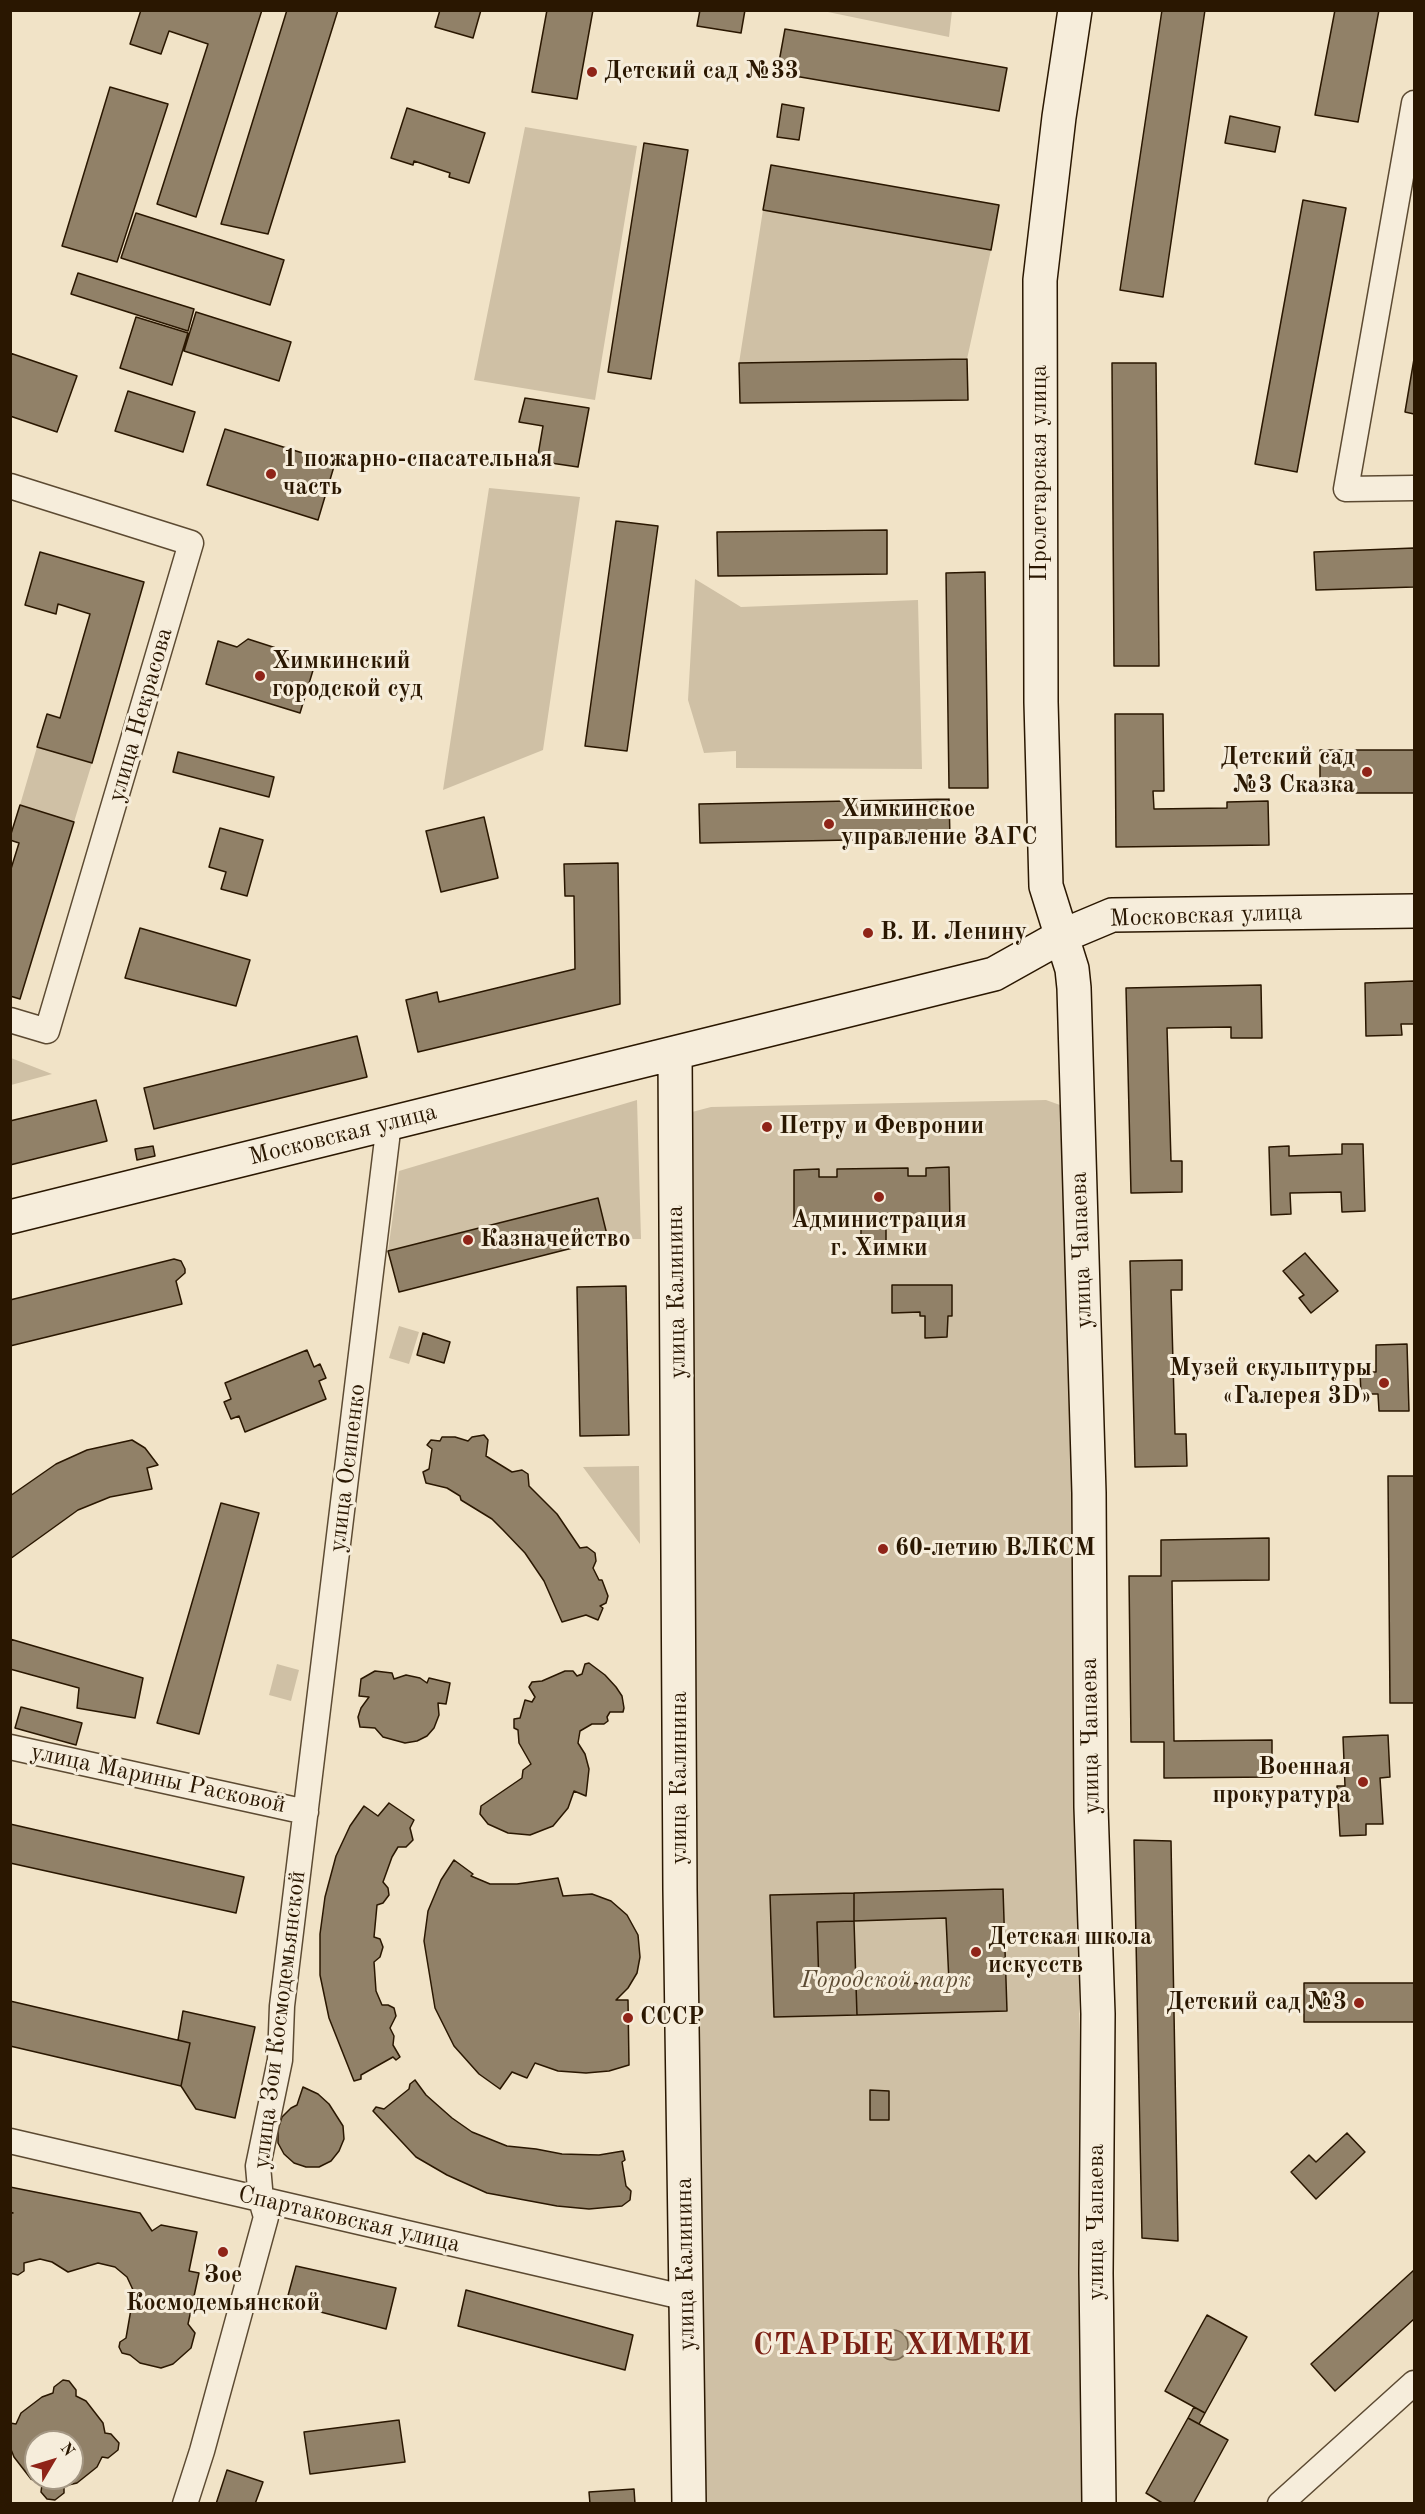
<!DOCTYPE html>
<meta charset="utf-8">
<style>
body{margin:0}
#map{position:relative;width:1425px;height:2514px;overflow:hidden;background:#f1e3c7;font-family:"Old Standard TT",serif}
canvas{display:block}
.frame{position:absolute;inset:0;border:12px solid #2a1701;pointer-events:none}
.north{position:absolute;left:24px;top:2430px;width:60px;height:60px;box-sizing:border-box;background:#f6eddb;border:2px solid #a49784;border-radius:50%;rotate:52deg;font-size:16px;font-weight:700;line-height:24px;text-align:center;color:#2a1701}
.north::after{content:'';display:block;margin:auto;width:21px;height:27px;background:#8f2418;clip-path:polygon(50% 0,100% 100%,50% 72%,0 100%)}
</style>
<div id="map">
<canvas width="1425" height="2514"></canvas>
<div class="frame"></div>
<div class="north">N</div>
</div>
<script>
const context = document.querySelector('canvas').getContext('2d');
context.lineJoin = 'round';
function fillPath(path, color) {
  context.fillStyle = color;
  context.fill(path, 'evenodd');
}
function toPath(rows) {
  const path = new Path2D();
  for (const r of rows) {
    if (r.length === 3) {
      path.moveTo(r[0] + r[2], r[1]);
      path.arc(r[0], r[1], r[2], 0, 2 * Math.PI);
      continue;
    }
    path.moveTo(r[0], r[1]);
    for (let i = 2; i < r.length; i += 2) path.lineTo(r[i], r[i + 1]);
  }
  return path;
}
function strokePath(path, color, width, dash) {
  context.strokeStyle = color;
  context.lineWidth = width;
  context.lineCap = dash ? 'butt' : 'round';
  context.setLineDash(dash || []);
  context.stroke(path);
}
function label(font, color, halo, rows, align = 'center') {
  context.font = font + ' "Old Standard TT",serif';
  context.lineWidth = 6;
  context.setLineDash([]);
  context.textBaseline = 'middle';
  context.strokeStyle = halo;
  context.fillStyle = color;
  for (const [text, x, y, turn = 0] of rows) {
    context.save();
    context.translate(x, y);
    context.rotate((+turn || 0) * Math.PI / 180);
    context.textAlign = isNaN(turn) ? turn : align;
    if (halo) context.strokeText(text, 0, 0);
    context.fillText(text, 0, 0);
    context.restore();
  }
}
fillPath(toPath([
 [823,11,952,10,952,11,949,37],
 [525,127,637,146,595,400,474,380],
 [763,210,991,250,967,359,739,363],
 [489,488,580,497,543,750,443,790],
 [695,579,741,607,918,600,922,769,736,768,736,751,704,753,688,700],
 [37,747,92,763,74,822,20,805],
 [11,1058,52,1074,11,1085],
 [637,1100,641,1239,608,1239,598,1199,388,1251,399,1171],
 [1046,1100,1060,1105,1065,1120,1077,1737,1083,2503,700,2503,689,1119,692,1112,711,1107],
 [399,1326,419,1332,409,1364,389,1358],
 [639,1466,640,1544,583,1467],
 [277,1664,299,1670,291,1701,269,1695]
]), '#cfc0a5');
const water = toPath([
 [893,2345,15]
]);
fillPath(water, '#ad9e84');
strokePath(water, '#796850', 1.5);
const building = toPath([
 [141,10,262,10,196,217,157,204,208,44,169,31,161,54,130,44,141,10],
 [287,10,338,10,268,234,221,224,287,10],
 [440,10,481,10,473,38,435,27,440,10],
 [547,10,593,10,577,99,532,92,547,10],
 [700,10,745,10,741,33,697,26,700,10],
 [1162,10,1205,10,1163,297,1120,290,1162,10],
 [1335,10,1379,10,1358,122,1315,115,1335,10],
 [785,29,1007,68,999,111,777,73,785,29],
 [110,87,168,104,117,262,62,246,110,87],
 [782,104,804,108,799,140,777,137,782,104],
 [407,108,485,133,469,183,449,177,450,173,414,161,413,165,391,158,407,108],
 [1230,116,1280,127,1275,152,1225,143,1230,116],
 [644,143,688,150,651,379,608,372,644,143],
 [771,165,999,205,991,250,763,210,771,165],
 [1303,200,1346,208,1297,472,1255,464,1303,200],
 [136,213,284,260,270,305,121,258,136,213],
 [78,273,194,309,188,331,71,294,78,273],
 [196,312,291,342,279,381,184,351,196,312],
 [136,317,188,333,172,385,120,368,136,317],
 [10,353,77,376,57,432,10,416,10,353],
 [967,359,968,400,740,403,739,363,967,359],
 [1414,359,1414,414,1405,412,1414,359],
 [1112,363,1156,363,1159,666,1114,666,1112,363],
 [128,391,195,412,183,452,115,431,128,391],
 [525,398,589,408,578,467,537,461,543,426,519,422,525,398],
 [225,429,335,463,318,520,207,485,225,429],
 [616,521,658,526,627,751,585,746,616,521],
 [887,530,887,574,718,576,717,532,887,530],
 [1414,548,1414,587,1316,590,1314,552,1414,548],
 [40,552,144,582,92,763,37,747,47,714,60,718,90,614,58,604,56,614,25,605,40,552],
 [985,572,988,788,949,788,946,573,985,572],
 [248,639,276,648,282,657,314,667,300,713,206,684,218,641,237,647,248,639],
 [1115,714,1163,714,1164,791,1153,791,1154,809,1227,808,1227,802,1268,801,1269,845,1116,847,1115,714],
 [1320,750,1414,750,1414,793,1320,793,1320,750],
 [178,752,274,777,269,797,173,772,178,752],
 [949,799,950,838,700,843,699,804,949,799],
 [20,805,74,822,20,999,10,996,10,872,19,843,10,840,10,837,20,805],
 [484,817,498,878,441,892,426,831,484,817],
 [220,828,263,840,247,896,221,889,226,872,209,867,220,828],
 [618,863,620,1004,418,1052,406,1000,437,992,439,1002,575,969,574,896,565,896,564,864,618,863],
 [140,928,250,960,236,1006,125,978,140,928],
 [1414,981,1414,1024,1401,1024,1402,1035,1366,1036,1365,983,1414,981],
 [1261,985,1262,1038,1231,1038,1231,1027,1167,1028,1171,1161,1182,1161,1182,1192,1131,1193,1126,988,1261,985],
 [357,1036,367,1077,154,1129,144,1088,357,1036],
 [96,1100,107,1141,10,1165,10,1121,96,1100],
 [1342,1144,1363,1144,1365,1211,1342,1212,1341,1192,1290,1193,1291,1214,1271,1215,1269,1147,1289,1146,1289,1156,1342,1154,1342,1144],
 [153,1146,155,1156,137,1160,135,1149,153,1146],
 [949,1167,950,1225,886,1226,886,1242,861,1242,861,1226,794,1226,794,1170,819,1169,819,1177,837,1177,837,1169,908,1168,908,1176,926,1176,926,1168,949,1167],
 [598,1198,608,1239,399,1292,388,1251,598,1198],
 [1305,1253,1338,1291,1311,1313,1299,1298,1304,1295,1283,1271,1305,1253],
 [174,1259,181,1261,185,1269,185,1273,176,1281,182,1304,10,1346,10,1300,174,1259],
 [1182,1260,1182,1290,1171,1290,1175,1434,1186,1434,1187,1466,1135,1467,1130,1261,1182,1260],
 [892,1285,952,1285,952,1316,948,1316,947,1337,925,1338,925,1316,920,1316,920,1312,892,1313,892,1285],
 [626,1286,629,1435,580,1436,577,1287,626,1286],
 [423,1333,450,1342,444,1363,417,1355,423,1333],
 [1407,1344,1409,1411,1379,1411,1378,1394,1361,1394,1360,1372,1376,1372,1376,1345,1407,1344],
 [307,1350,314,1367,320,1364,326,1378,319,1381,326,1399,245,1432,239,1416,231,1419,224,1402,231,1399,225,1383,307,1350],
 [484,1435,488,1440,486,1456,512,1472,522,1470,528,1474,529,1486,557,1514,580,1548,587,1547,595,1553,596,1561,593,1568,599,1580,602,1580,608,1596,606,1603,600,1606,603,1608,598,1620,586,1615,562,1622,544,1581,525,1553,503,1530,492,1519,461,1500,460,1496,447,1488,426,1483,423,1472,429,1469,432,1449,427,1445,431,1440,440,1441,442,1437,455,1437,468,1441,472,1437,484,1435],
 [132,1440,145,1448,158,1465,147,1468,152,1489,110,1497,78,1510,10,1559,10,1496,56,1464,87,1450,132,1440],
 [1388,1476,1414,1476,1414,1703,1390,1703,1388,1476],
 [221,1503,259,1513,199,1734,157,1723,221,1503],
 [1269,1538,1269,1580,1172,1581,1174,1741,1272,1740,1272,1777,1164,1778,1164,1742,1131,1742,1129,1576,1161,1576,1161,1540,1269,1538],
 [10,1639,143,1678,135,1718,77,1708,79,1688,10,1669,10,1639],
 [589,1663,605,1675,616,1687,622,1696,624,1708,623,1712,610,1712,607,1717,608,1721,604,1724,592,1724,580,1731,578,1743,585,1754,589,1769,586,1796,574,1791,568,1808,553,1826,530,1835,508,1833,488,1824,480,1814,481,1806,522,1778,523,1770,531,1764,519,1743,518,1730,514,1728,514,1719,520,1718,525,1700,532,1702,535,1697,529,1687,532,1682,542,1681,565,1671,573,1671,577,1676,582,1674,585,1664,589,1663],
 [375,1671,392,1673,394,1679,406,1675,420,1678,427,1683,429,1678,450,1683,446,1704,438,1703,439,1715,434,1728,427,1736,417,1741,405,1743,383,1737,375,1728,360,1727,358,1717,361,1708,369,1697,359,1696,361,1679,375,1671],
 [21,1707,82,1723,76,1745,15,1728,21,1707],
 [1388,1735,1390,1777,1380,1778,1383,1824,1366,1824,1366,1835,1340,1836,1337,1786,1345,1786,1343,1737,1388,1735],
 [389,1803,414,1820,410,1828,413,1840,406,1847,398,1847,392,1857,383,1882,388,1888,389,1895,383,1903,377,1905,374,1937,380,1939,383,1947,380,1957,374,1962,376,1991,382,2005,388,2005,394,2008,396,2016,390,2028,394,2036,393,2045,400,2057,396,2060,393,2057,361,2075,361,2079,354,2081,329,2018,320,1975,320,1934,325,1897,336,1856,350,1826,364,1806,378,1816,389,1803],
 [10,1824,244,1877,236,1913,10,1863,10,1824],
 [1134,1840,1171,1841,1178,2241,1142,2238,1134,1840],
 [454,1860,473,1874,471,1876,490,1884,517,1884,558,1878,563,1896,592,1894,611,1901,627,1915,638,1935,640,1957,637,1973,628,1988,616,2000,628,2000,629,2065,609,2071,586,2073,558,2071,535,2063,527,2078,512,2072,500,2089,479,2074,454,2046,435,2008,424,1941,428,1911,441,1880,454,1860],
 [1003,1889,1007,2011,857,2015,856,1985,949,1982,946,1918,854,1921,854,1893,1003,1889],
 [854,1893,854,1921,817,1922,819,1986,856,1985,857,2015,774,2017,770,1895,854,1893],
 [854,1921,856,1985,819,1986,817,1922,854,1921],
 [1304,1983,1414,1983,1414,2022,1304,2022,1304,1983],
 [10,2001,190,2043,181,2086,10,2046,10,2001],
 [183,2011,255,2027,235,2118,196,2109,181,2086,190,2043,178,2040,183,2011],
 [415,2080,426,2095,452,2118,472,2132,507,2146,536,2149,562,2154,599,2155,623,2151,625,2160,622,2162,626,2186,631,2191,630,2200,622,2206,589,2209,557,2206,487,2193,447,2175,416,2157,373,2111,376,2107,384,2109,409,2089,410,2084,415,2080],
 [303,2087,318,2094,329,2104,343,2126,344,2139,339,2151,331,2161,319,2167,306,2167,294,2163,284,2154,278,2143,278,2129,282,2117,291,2108,297,2105,303,2087],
 [870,2090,889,2091,889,2120,870,2120,870,2090],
 [1347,2133,1365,2152,1316,2199,1291,2172,1309,2155,1316,2162,1347,2133],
 [10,2187,140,2213,152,2231,161,2225,197,2232,189,2271,199,2273,188,2324,195,2333,191,2348,173,2364,161,2368,140,2363,130,2355,122,2353,119,2347,120,2342,126,2338,134,2292,127,2277,115,2267,98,2263,68,2272,52,2262,40,2259,24,2263,24,2271,18,2275,10,2273,10,2213,13,2213,10,2212,10,2187],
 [296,2266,396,2288,386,2329,286,2303,296,2266],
 [1414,2270,1414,2319,1335,2391,1311,2364,1414,2270],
 [466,2290,633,2335,625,2370,458,2326,466,2290],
 [1207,2315,1247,2337,1205,2413,1165,2391,1207,2315],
 [63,2380,69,2381,76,2390,76,2396,86,2401,103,2423,105,2433,111,2434,119,2443,118,2450,108,2458,102,2457,97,2467,77,2483,64,2486,64,2493,55,2500,47,2499,41,2492,42,2484,31,2479,14,2457,10,2447,10,2423,16,2424,21,2413,42,2397,53,2393,54,2387,63,2380],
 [36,2442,72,2442,72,2478,36,2478,36,2442],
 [1194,2407,1205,2413,1199,2424,1188,2418,1194,2407],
 [1188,2418,1228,2440,1193,2504,1164,2504,1146,2493,1188,2418],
 [399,2420,405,2462,310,2474,304,2432,399,2420],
 [227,2470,263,2482,255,2504,216,2504,227,2470],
 [634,2489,635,2504,590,2504,589,2492,634,2489]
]);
fillPath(building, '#918168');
strokePath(building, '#2a1701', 1.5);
const street = toPath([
 [1414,103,1346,489,1414,488],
 [10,486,191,543,47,1031,10,1020],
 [10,1747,306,1812],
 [10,2141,687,2298],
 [185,2504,202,2451,266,2217,261,2200,258,2166,280,2060,282,2006,389,1123],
 [1280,2504,1414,2383]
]);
const secondary = toPath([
 [1075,10,1059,117,1040,280,1041,702,1046,886,1072,969,1074,988,1089,1493,1091,1807,1098,2014,1096,2273,1099,2504],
 [675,1053,680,1890,689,2504],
 [10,1217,994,974,1062,936,1112,915,1414,911]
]);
strokePath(street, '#5c4a32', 27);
strokePath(secondary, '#2a1701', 36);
strokePath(street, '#f6eddb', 24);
strokePath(secondary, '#f6eddb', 33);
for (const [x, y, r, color] of [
 [592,72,6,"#8f2418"],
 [271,474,6,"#8f2418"],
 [260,676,6,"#8f2418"],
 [1367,772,6,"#8f2418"],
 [829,824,6,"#8f2418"],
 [868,933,6,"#8f2418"],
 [767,1127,6,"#8f2418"],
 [879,1197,6,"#8f2418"],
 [468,1240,6,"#8f2418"],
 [1384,1383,6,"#8f2418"],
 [883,1549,6,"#8f2418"],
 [1363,1782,6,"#8f2418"],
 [976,1952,6,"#8f2418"],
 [1359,2003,6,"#8f2418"],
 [628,2018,6,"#8f2418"],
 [223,2252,6,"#8f2418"]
]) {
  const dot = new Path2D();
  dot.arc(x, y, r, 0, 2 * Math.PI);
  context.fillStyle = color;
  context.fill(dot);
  strokePath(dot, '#f6eddb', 2);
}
label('bold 24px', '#2a1701', '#f6eddb', [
 ["Детский сад №33",604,72],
 ["1 пожарно-спасательная",283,460],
 ["часть",283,488],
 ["Химкинский",272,662],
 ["городской суд",272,690],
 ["Детский сад",1355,758,"right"],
 ["№3 Сказка",1355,786,"right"],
 ["Химкинское",841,810],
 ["управление ЗАГС",841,838],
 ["В. И. Ленину",880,933],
 ["Петру и Февронии",779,1127],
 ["Администрация",879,1221,"center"],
 ["г. Химки",879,1249,"center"],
 ["Казначейство",480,1240],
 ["Музей скульптуры",1372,1369,"right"],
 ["«Галерея 3D»",1372,1397,"right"],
 ["60-летию ВЛКСМ",895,1549],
 ["Военная",1351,1768,"right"],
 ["прокуратура",1351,1796,"right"],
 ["Детская школа",988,1938],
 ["искусств",988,1966],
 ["Детский сад №3",1347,2003,"right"],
 ["СССР",640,2018],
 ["Зое",223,2276,"center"],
 ["Космодемьянской",223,2304,"center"]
], 'left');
label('24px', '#2a1701', '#f6eddb', [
 ["Пролетарская улица",1040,473,-90],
 ["улица Некрасова",141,715,-74],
 ["Московская улица",1206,916,-2],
 ["Московская улица",343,1135,-14],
 ["улица Чапаева",1082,1250,-92],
 ["улица Калинина",677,1292,-91],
 ["улица Осипенко",348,1468,-83],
 ["улица Чапаева",1091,1736,-91],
 ["улица Калинина",680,1778,-90],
 ["улица Марины Расковой",158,1779,12],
 ["улица Зои Космодемьянской",280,2020,-83],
 ["Спартаковская улица",349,2220,13],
 ["улица Чапаева",1097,2222,-90],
 ["улица Калинина",686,2264,-91]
]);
label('italic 24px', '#5c4a32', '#f6eddb', [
 ["Городской парк",886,1981]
]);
context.letterSpacing = '1.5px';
label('bold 30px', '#7a1f14', '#f6eddb', [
 ["СТАРЫЕ ХИМКИ",893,2346]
]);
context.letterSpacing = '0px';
</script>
